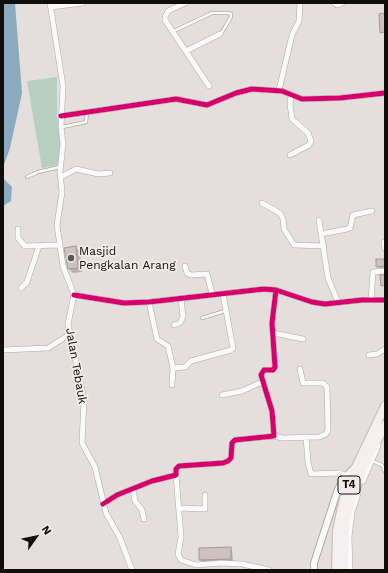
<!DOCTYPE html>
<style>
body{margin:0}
#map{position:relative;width:388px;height:573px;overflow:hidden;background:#e4dfdc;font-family:"Work Sans",sans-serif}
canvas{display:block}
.frame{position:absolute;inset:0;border:4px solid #100d0b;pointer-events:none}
.north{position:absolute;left:16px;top:517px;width:40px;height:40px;-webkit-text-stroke:3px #f5ebe6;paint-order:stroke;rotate:57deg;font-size:11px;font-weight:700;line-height:16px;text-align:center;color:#100d0b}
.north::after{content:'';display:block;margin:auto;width:14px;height:18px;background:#100d0b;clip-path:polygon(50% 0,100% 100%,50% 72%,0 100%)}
</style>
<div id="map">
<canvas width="388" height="573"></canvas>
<div class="frame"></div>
<div class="north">N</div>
</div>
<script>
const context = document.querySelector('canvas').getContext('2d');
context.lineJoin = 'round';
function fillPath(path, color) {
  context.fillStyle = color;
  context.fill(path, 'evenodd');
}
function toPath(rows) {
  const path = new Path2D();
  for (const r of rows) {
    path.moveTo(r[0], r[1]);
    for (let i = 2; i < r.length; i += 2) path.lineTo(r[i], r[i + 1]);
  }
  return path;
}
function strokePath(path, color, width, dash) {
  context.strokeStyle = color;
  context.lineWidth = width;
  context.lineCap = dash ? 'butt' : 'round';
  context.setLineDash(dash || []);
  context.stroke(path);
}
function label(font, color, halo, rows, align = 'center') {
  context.font = font + ' "Work Sans",sans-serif';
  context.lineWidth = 3.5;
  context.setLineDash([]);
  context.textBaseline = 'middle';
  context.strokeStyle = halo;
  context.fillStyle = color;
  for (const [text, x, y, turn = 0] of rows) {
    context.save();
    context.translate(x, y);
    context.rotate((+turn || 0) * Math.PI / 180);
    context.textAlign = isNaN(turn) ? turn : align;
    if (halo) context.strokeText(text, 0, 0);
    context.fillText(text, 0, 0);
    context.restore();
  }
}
fillPath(toPath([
 [57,77,57,115,61,142,58,165,42,168,27,81]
]), '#b7cfc1');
fillPath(toPath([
 [3,3,15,3,22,93,10,148,3,168],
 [3,178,12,187,11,201,3,206]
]), '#8aaac0');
fillPath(toPath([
 [75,247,80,251,82,272,73,273,69,269],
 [384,260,385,268,379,268,377,266],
 [231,548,232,550,233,561,202,562,200,560]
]), '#0003');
const building = toPath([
 [385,13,385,32,380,33,379,14,385,13],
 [76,246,78,268,68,269,64,248,76,246],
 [376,259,384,259,385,266,376,267,376,259],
 [380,275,385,275,385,285,381,286,380,275],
 [231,547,231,559,199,560,199,548,231,547]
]);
fillPath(building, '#cfc1bf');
strokePath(building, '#9f9b99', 1);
const service = toPath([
 [174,31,212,13,228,13,231,14,231,17,221,34],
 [62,127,86,122,87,112],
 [27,177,38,172,60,167],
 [202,318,225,311],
 [372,461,382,465,385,472]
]);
const minor = toPath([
 [50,3,63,86,61,127,63,144,60,172,62,192,57,225,63,266,74,295],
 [185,3,168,11,165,17,165,20,209,86],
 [334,3,337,5,342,3],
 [51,7,83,3],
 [186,51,220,34],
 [279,90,292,35,299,21,300,3],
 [61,116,176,99,207,105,236,93,252,89,282,91,302,99,340,98,385,93],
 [290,155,309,145,311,141,308,133,292,119,290,104,291,96],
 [61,177,76,169,98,174,110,173],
 [262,203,280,213,283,219,284,229,294,245,324,246],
 [319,220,328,278,338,302],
 [18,229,18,238,25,246,60,245],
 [321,234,347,229,350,228,353,215,372,211],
 [384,242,385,248],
 [185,266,187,273,191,275,207,274,212,294],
 [21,288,27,282,39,246],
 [74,295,124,303,149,302,264,289,276,290,312,302,325,304,362,300,385,300],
 [74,295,68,324,84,400,82,443,95,467,106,513,120,538,132,570],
 [371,300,373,272,385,271],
 [149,302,157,339,168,346,173,368,172,385],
 [174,325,180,323,183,317,181,298],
 [273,333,303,339],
 [3,350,48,348,70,334],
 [369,355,377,354,385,349],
 [173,368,185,367,191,361,231,350,233,348,223,294],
 [222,395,242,391,262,382],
 [274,436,282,438,319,437,326,434,328,430,327,387,323,383,303,383,300,369],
 [306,437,308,462,311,474,338,473,348,476],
 [176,475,181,537,178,554,181,560,196,565,221,563,242,564,269,570],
 [363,481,378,446],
 [133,489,135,501,142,510,144,519],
 [103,504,117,495,152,481,176,475,176,469,179,466,223,463,228,461,231,458,232,443,235,440,274,436,272,411,261,375,264,370,273,370,275,367,272,323,276,290],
 [179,508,205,509,205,495],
 [350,570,349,537,352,512,358,494]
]);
const tertiary = toPath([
 [314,570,314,563,338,489,346,476,356,466]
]);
const trunk = toPath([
 [336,570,337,530,344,498,357,465,385,406],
 [344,570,345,529,349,506,366,462,385,425]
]);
strokePath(service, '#ada9a7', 4);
strokePath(minor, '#ada9a7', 6);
strokePath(tertiary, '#ada9a7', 8);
strokePath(trunk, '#bdbab8', 10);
strokePath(toPath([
 [3,181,7,182]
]), '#cbcac8', 1, [1, 3]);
strokePath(service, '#fbfafa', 2.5);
strokePath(minor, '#fbfafa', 5);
strokePath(tertiary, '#fbfafa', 6);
strokePath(trunk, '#f5eff0', 8);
strokePath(toPath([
 [61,116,176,99,207,105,236,93,252,89,282,91,302,99,340,98,385,93],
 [74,295,124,303,149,302,264,289,276,290,312,302,325,304,362,300,385,300],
 [103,504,117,495,152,481,176,475,176,469,179,466,223,463,228,461,231,458,232,443,235,440,274,436,272,411,261,375,264,370,273,370,275,367,272,323,276,290]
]), '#d6006c', 5);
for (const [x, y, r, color] of [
 [71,258,4,"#5a5654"]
]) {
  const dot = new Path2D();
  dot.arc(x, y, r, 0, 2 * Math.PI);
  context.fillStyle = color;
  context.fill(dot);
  strokePath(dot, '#f5ebe6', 1.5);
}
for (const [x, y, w] of [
 [349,485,22]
]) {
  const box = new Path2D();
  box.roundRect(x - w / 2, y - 9, w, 18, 3);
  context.fillStyle = '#f5ebe6';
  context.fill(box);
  strokePath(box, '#100d0b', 1);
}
label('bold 11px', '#100d0b', null, [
 ["T4",349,485]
]);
label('12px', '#100d0b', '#f5ebe6', [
 ["Masjid",79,251],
 ["Pengkalan Arang",79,265]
], 'left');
label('12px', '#100d0b', '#f5ebe6', [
 ["Jalan Tebauk",76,366,80]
]);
</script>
